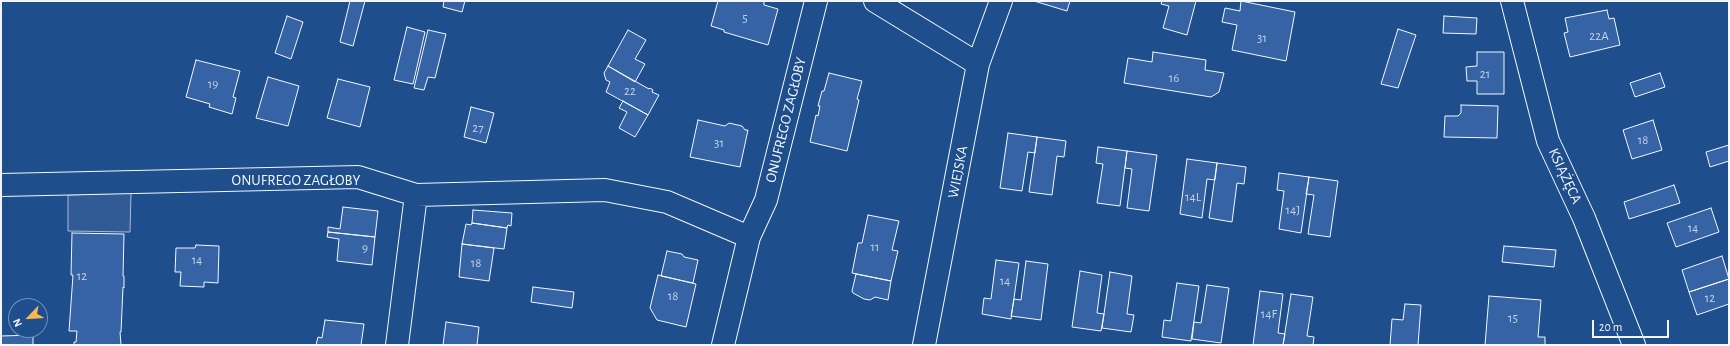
<!DOCTYPE html>
<meta charset="utf-8">
<style>
body{margin:0}
#map{position:relative;width:1730px;height:346px;overflow:hidden;background:#1f4e8c;font-family:"Alegreya Sans",sans-serif}
canvas{display:block}
.frame{position:absolute;inset:0;border:2px solid #f2f6ff;pointer-events:none}
.north{position:absolute;left:8px;top:298px;width:40px;height:40px;box-sizing:border-box;background:#1f4e8c;border:1px solid #7391ba;border-radius:50%;rotate:245deg;font-size:11px;font-weight:700;line-height:16px;text-align:center;color:#f2f6ff}
.north::after{content:'';display:block;margin:auto;width:14px;height:18px;background:#ffb74d;clip-path:polygon(50% 0,100% 100%,50% 72%,0 100%)}
.scale{position:absolute;left:1592px;top:320px;width:77px;height:18px;box-sizing:border-box;border:2px solid #f2f6ff;border-top:0;padding-left:5px;font-size:12px;line-height:14px;white-space:nowrap;color:#f2f6ff;-webkit-text-stroke:3px #1f4e8c;paint-order:stroke}
</style>
<div id="map">
<canvas width="1730" height="346"></canvas>
<div class="frame"></div>
<div class="north">N</div>
<div class="scale">20 m</div>
</div>
<script>
const context = document.querySelector('canvas').getContext('2d');
context.lineJoin = 'round';
function fillPath(path, color) {
  context.fillStyle = color;
  context.fill(path, 'evenodd');
}
function toPath(rows) {
  const path = new Path2D();
  for (const r of rows) {
    path.moveTo(r[0], r[1]);
    for (let i = 2; i < r.length; i += 2) path.lineTo(r[i], r[i + 1]);
  }
  return path;
}
function strokePath(path, color, width, dash) {
  context.strokeStyle = color;
  context.lineWidth = width;
  context.lineCap = dash ? 'butt' : 'round';
  context.setLineDash(dash || []);
  context.stroke(path);
}
function label(font, color, halo, rows, align = 'center') {
  context.font = font + ' "Alegreya Sans",sans-serif';
  context.lineWidth = 3;
  context.setLineDash([]);
  context.textBaseline = 'middle';
  context.strokeStyle = halo;
  context.fillStyle = color;
  for (const [text, x, y, turn = 0] of rows) {
    context.save();
    context.translate(x, y);
    context.rotate((+turn || 0) * Math.PI / 180);
    context.textAlign = isNaN(turn) ? turn : align;
    if (halo) context.strokeText(text, 0, 0);
    context.fillText(text, 0, 0);
    context.restore();
  }
}
const built = toPath([
 [131,193,130,232,68,231,68,195,131,193]
]);
fillPath(built, '#305b95');
strokePath(built, '#a8bbd7', 1);
const building = toPath([
 [350,1,365,1,353,46,340,42,350,1],
 [444,1,465,1,462,12,443,7,444,1],
 [718,1,764,1,764,5,778,9,768,45,724,32,724,30,711,26,718,1],
 [1034,1,1070,1,1067,11,1034,1],
 [1162,1,1196,1,1187,35,1163,28,1169,6,1161,4,1162,1],
 [1241,1,1295,12,1286,61,1232,50,1237,25,1222,22,1225,8,1240,11,1241,1],
 [1607,10,1609,19,1614,18,1620,45,1570,57,1564,33,1568,32,1565,18,1607,10],
 [287,16,303,22,291,59,275,53,287,16],
 [1444,16,1477,18,1476,34,1443,33,1444,16],
 [407,27,425,32,413,84,394,80,407,27],
 [1398,29,1416,35,1398,88,1381,84,1398,29],
 [428,30,446,34,435,78,428,77,424,90,414,88,428,30],
 [628,30,646,40,635,59,645,64,635,82,608,66,628,30],
 [1153,52,1206,60,1205,70,1224,73,1219,92,1211,97,1124,83,1128,58,1152,62,1153,52],
 [1477,52,1504,52,1504,94,1477,94,1477,81,1467,81,1466,67,1477,66,1477,52],
 [196,60,240,71,233,97,236,98,232,114,209,107,210,104,186,97,196,60],
 [608,66,649,89,650,88,653,90,652,92,659,95,648,115,606,92,610,82,606,80,604,73,608,66],
 [829,73,862,81,857,99,859,100,847,151,810,142,816,115,818,116,820,106,818,106,822,91,824,91,829,73],
 [1660,73,1665,87,1635,97,1630,83,1660,73],
 [268,77,299,86,288,126,256,118,268,77],
 [338,79,370,87,360,127,327,118,338,79],
 [623,101,648,115,635,137,619,128,627,112,619,108,623,101],
 [1461,105,1498,106,1497,138,1444,137,1445,116,1458,116,1461,113,1461,105],
 [471,107,494,113,486,143,464,137,471,107],
 [698,120,725,126,729,123,742,126,745,130,748,130,740,167,690,157,698,120],
 [1653,120,1662,150,1632,159,1623,130,1653,120],
 [1008,133,1037,137,1035,153,1028,152,1022,191,1000,188,1008,133],
 [1037,137,1066,141,1064,157,1057,156,1052,195,1029,192,1037,137],
 [1729,145,1729,161,1710,167,1706,152,1729,145],
 [1098,147,1127,151,1120,206,1097,203,1103,164,1096,163,1098,147],
 [1127,151,1157,155,1149,211,1127,208,1132,169,1125,168,1127,151],
 [1187,159,1217,163,1215,180,1207,179,1202,218,1180,214,1187,159],
 [1217,163,1246,167,1244,184,1237,183,1232,222,1209,218,1217,163],
 [1279,173,1309,177,1301,233,1279,229,1284,191,1277,190,1279,173],
 [1309,177,1338,181,1330,237,1308,234,1314,195,1306,194,1309,177],
 [1674,185,1680,203,1629,219,1624,202,1674,185],
 [343,207,378,211,375,237,328,232,328,227,340,229,343,207],
 [1711,208,1719,232,1676,247,1667,223,1711,208],
 [473,210,512,213,511,226,508,225,507,228,472,223,473,210],
 [868,215,899,221,892,250,898,251,891,281,852,273,858,243,862,243,868,215],
 [472,223,507,228,504,249,462,244,466,224,471,225,472,223],
 [328,232,375,237,372,265,337,261,339,239,327,237,328,232],
 [72,233,124,234,123,276,124,276,124,288,123,287,121,332,120,332,121,345,74,345,74,342,76,342,77,331,69,331,73,275,71,275,72,233],
 [462,244,494,248,489,281,459,277,462,244],
 [196,245,219,246,218,283,204,282,204,287,180,286,181,272,175,272,176,248,195,248,196,245],
 [1504,246,1556,250,1554,267,1502,262,1504,246],
 [667,251,682,254,684,257,698,260,693,283,661,276,667,251],
 [1722,256,1729,279,1689,292,1682,270,1722,256],
 [996,260,1019,263,1011,319,982,314,984,298,991,299,996,260],
 [1026,261,1048,264,1041,320,1011,316,1014,299,1021,300,1026,261],
 [1080,271,1102,275,1097,313,1104,314,1101,331,1072,327,1080,271],
 [1110,272,1132,276,1127,314,1134,315,1131,332,1102,328,1110,272],
 [856,274,891,281,888,300,875,297,870,300,864,299,853,293,852,291,856,274],
 [658,275,696,284,686,327,657,320,650,308,658,275],
 [1729,279,1729,304,1697,315,1689,292,1729,279],
 [1177,283,1199,286,1191,341,1162,337,1164,320,1171,321,1177,283],
 [1207,285,1229,288,1221,343,1192,339,1194,322,1201,323,1207,285],
 [533,287,574,292,572,308,531,302,533,287],
 [1260,291,1283,294,1278,333,1285,334,1283,345,1253,345,1260,291],
 [1291,294,1313,297,1307,336,1314,337,1313,345,1283,345,1291,294],
 [1489,296,1541,300,1538,337,1545,337,1545,345,1485,345,1489,296],
 [1405,304,1421,305,1418,345,1390,345,1392,319,1403,320,1405,304],
 [325,320,364,324,361,345,316,345,318,337,322,338,325,320],
 [446,322,479,327,477,345,443,345,446,322],
 [33,335,33,345,1,345,1,336,33,335]
]);
fillPath(building, '#3563a3');
strokePath(building, '#f2f6ff', 1);
const street = toPath([
 [875,1,978,64],
 [1512,1,1548,141,1584,218,1634,345],
 [1,185,358,177,416,195,605,190,667,202,749,237],
 [397,345,416,195],
 [723,345,749,237,766,200,816,1],
 [924,345,978,64,1001,1]
]);
strokePath(street, '#f2f6ff', 24);
strokePath(street, '#1f4e8c', 22);
label('13px', '#c3d1e8', null, [
 ["5",745,18],
 ["22A",1599,36],
 ["31",1262,38],
 ["21",1485,74],
 ["16",1174,78],
 ["19",213,84],
 ["22",630,91],
 ["27",478,128],
 ["18",1643,140],
 ["31",719,143],
 ["14L",1193,197],
 ["14J",1293,210],
 ["14",1693,228],
 ["11",875,247],
 ["9",365,248],
 ["14",197,260],
 ["18",476,263],
 ["12",82,276],
 ["14",1005,281],
 ["18",673,296],
 ["12",1710,298],
 ["14F",1269,314],
 ["15",1513,318]
]);
label('15px', '#f2f6ff', '#1f4e8c', [
 ["ONUFREGO ZAGŁOBY",786,120,-76],
 ["WIEJSKA",958,172,-79],
 ["KSIĄŻĘCA",1565,176,65],
 ["ONUFREGO ZAGŁOBY",296,180]
]);
</script>
